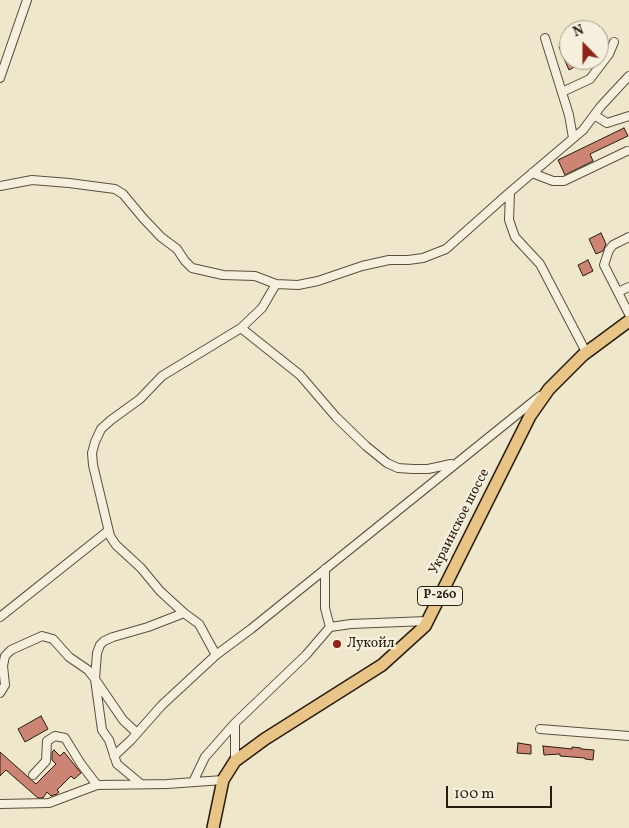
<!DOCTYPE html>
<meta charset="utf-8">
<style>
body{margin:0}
#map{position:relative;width:629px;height:828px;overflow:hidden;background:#efe7cc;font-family:Vollkorn,serif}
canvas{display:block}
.north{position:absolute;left:559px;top:20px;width:50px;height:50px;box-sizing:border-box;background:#f5efde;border:1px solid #a39b8a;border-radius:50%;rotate:338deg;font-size:14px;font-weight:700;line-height:20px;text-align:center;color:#281c0d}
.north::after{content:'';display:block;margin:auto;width:18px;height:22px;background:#8f2418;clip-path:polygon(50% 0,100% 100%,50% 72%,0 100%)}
.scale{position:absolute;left:446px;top:786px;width:106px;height:22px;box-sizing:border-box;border:2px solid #281c0d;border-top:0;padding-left:6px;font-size:15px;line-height:18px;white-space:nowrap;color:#281c0d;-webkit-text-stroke:4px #f5efde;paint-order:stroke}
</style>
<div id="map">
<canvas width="629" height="828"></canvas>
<div class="north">N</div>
<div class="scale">100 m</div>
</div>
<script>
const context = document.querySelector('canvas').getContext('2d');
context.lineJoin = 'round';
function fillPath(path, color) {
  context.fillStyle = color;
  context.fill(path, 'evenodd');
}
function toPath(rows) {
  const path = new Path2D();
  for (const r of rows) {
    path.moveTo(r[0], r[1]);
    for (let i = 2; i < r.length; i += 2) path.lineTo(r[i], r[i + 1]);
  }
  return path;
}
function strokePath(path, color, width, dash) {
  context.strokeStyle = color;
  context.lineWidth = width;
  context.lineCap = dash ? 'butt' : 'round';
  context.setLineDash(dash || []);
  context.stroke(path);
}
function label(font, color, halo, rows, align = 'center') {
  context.font = font + ' Vollkorn,serif';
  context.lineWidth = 5;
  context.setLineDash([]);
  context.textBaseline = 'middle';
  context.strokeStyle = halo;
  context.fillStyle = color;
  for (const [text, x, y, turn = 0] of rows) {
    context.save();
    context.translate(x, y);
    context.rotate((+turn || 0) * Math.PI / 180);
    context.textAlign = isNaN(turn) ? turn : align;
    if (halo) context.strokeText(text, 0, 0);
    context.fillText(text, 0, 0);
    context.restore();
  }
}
const building = toPath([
 [569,42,569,60,587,60,569,70,559,47,569,42],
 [624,128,628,136,590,154,593,161,565,175,558,160,624,128],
 [601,233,606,244,603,251,596,254,589,239,601,233],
 [588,260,593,271,583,276,578,265,588,260],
 [41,716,48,729,25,742,18,729,41,716],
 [518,743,531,745,531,754,517,753,518,743],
 [543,746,572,749,572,747,581,748,581,749,594,750,593,760,585,759,585,758,560,756,560,754,544,755,543,746],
 [54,750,60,756,64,752,81,773,74,779,71,776,57,790,59,792,57,794,51,796,47,792,43,798,38,798,6,770,0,776,0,752,36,784,56,764,52,760,52,752,54,750]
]);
fillPath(building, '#cc8475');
strokePath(building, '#281c0d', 1);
const minor = toPath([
 [545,38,569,115,573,138],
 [0,78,27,0],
 [562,92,590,79,609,54,614,42],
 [594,115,607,123,629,116],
 [532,173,553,181,564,181,627,151],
 [0,186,32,180,69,183,115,189,123,194,143,218,161,237,177,249,185,261,192,268,223,275,255,276,276,284,262,308,241,328,162,376,140,399,111,420,101,429,95,442,92,453,93,465,110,536,116,545,141,568,160,591,184,613,148,627,113,637,104,641,100,645,97,653,95,679,123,720,137,733],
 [629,237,613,245,609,250,604,265,629,314],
 [276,284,298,285,318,281,362,266,389,260,408,260,423,258,446,249,510,192],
 [618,292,629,287],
 [241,328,300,375,336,417,366,446,387,463,398,468,413,469,428,469,451,464],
 [586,352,540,264,515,237,509,220,510,192,583,130,601,106,629,76],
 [325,569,325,608,330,627],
 [184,613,199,624,216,655],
 [0,617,108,531],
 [0,693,5,685,3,666,5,656,11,650,42,636,53,639,69,657,88,670,95,679,102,730,109,740,117,764,141,784],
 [540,729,629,736],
 [114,756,131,740,162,705,216,655,251,629,540,396],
 [235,761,235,723,306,655,330,627,351,624,427,621],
 [33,775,46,761,47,741,55,736,65,738,81,764,97,785],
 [193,782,205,757,235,723],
 [0,804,49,803,97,785,167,784,223,780]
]);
const highway = toPath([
 [213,828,223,780,235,761,265,739,382,665,425,626,530,416,549,389,583,355,629,321]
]);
strokePath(minor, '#5a4f3d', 10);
strokePath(highway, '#281c0d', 14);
strokePath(minor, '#f5efde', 8);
strokePath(highway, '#e8c486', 11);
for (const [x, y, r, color] of [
 [337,644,5,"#8f2418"]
]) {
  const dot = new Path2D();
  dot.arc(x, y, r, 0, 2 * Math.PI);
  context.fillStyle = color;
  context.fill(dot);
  strokePath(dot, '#f5efde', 2);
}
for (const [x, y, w] of [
 [440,596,45]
]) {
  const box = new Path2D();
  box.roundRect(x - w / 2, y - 9.5, w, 19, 4);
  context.fillStyle = '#f5efde';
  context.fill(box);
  strokePath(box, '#281c0d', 1);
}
label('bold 12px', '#281c0d', null, [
 ["Р-260",440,596]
]);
label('14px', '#281c0d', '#f5efde', [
 ["Украинское шоссе",460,522,-63]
]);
label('14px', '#281c0d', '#f5efde', [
 ["Лукойл",347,644]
], 'left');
</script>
